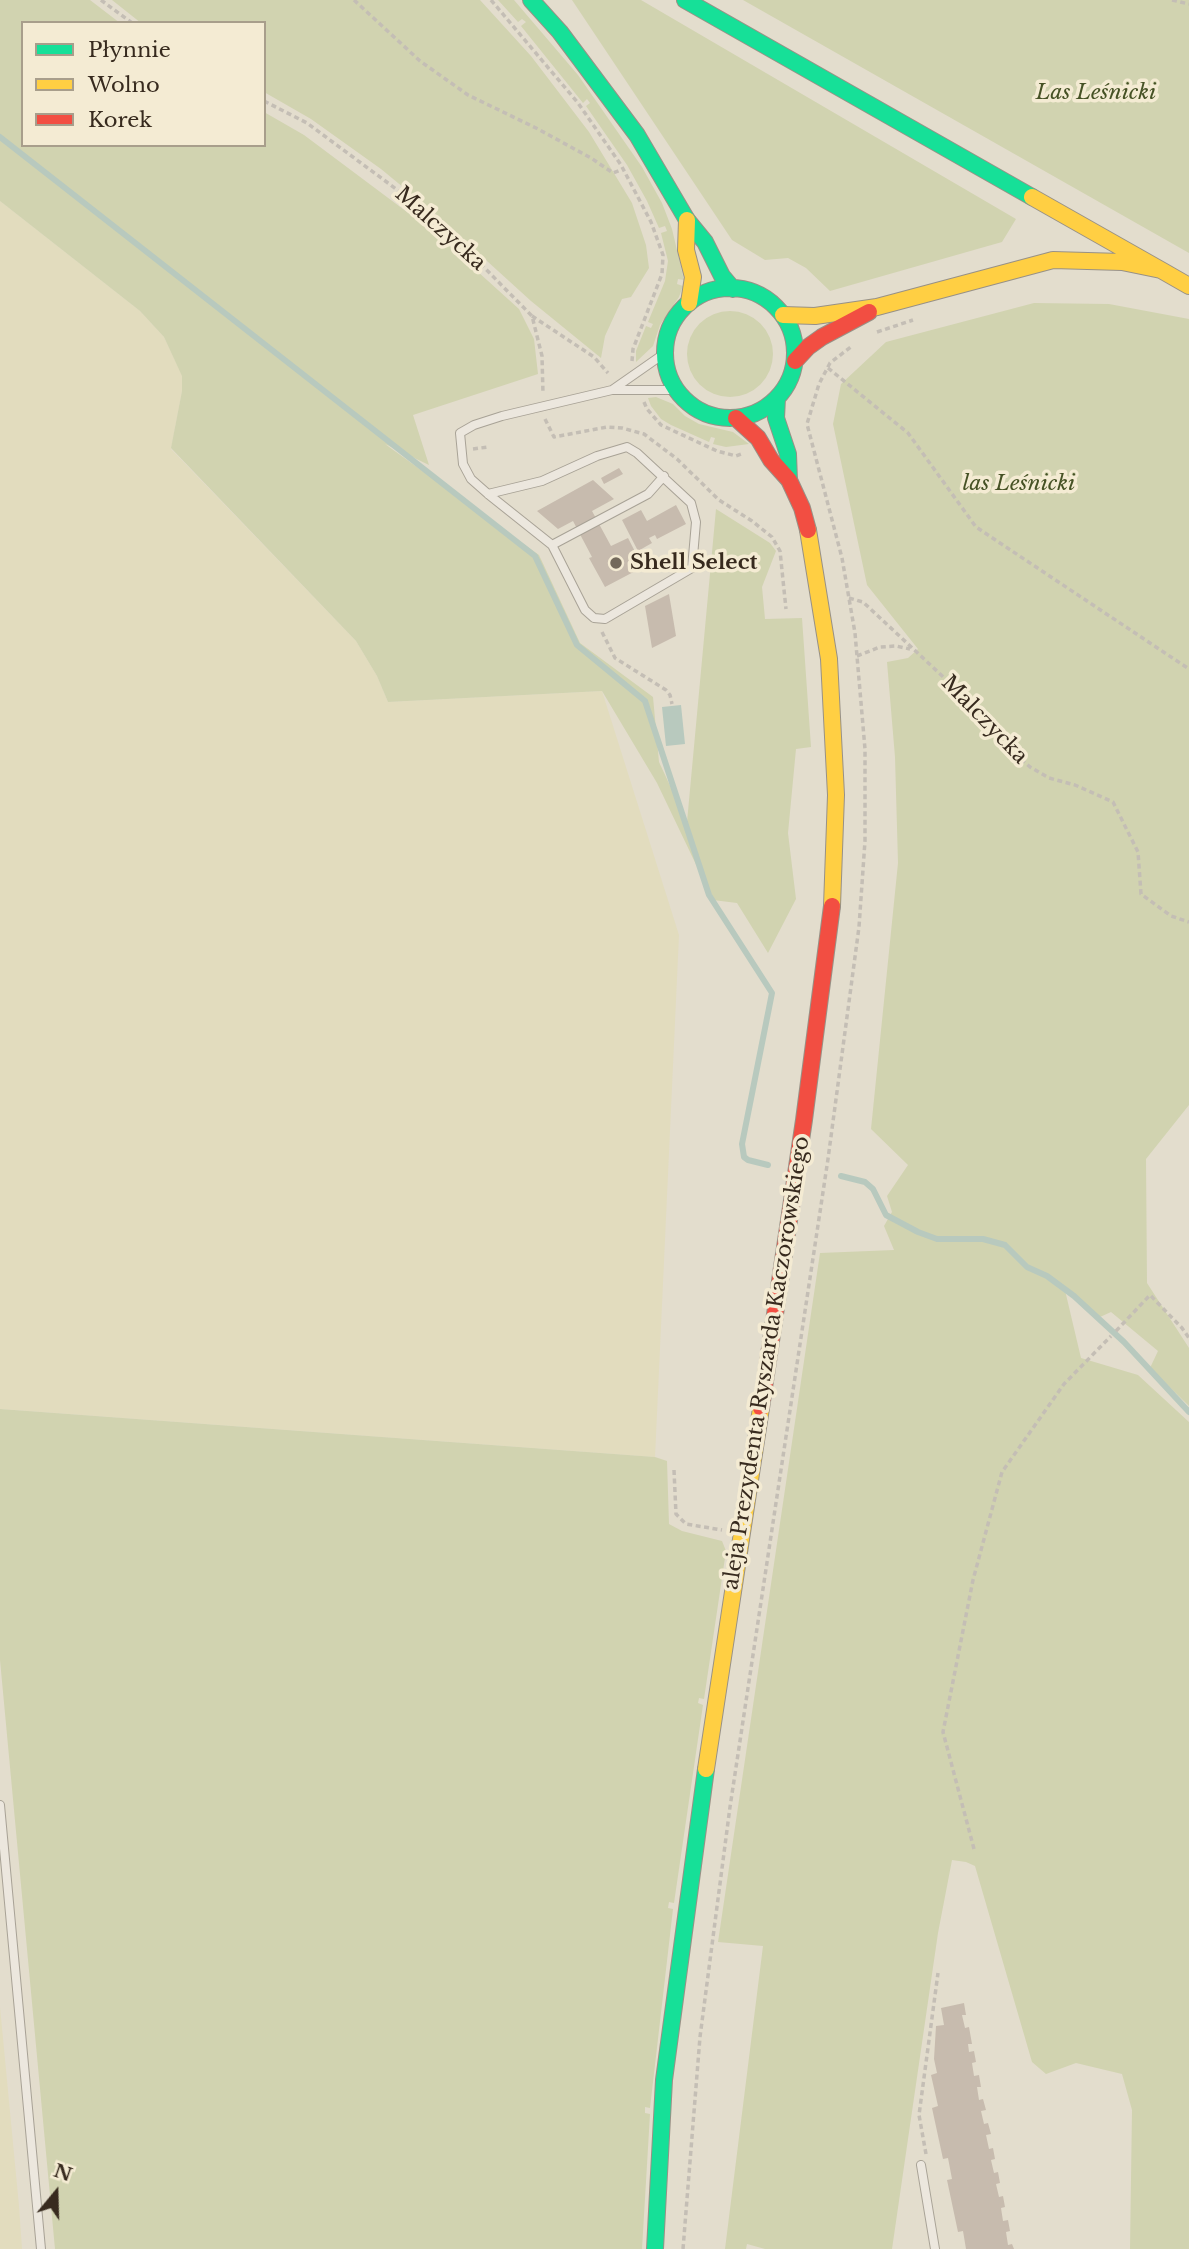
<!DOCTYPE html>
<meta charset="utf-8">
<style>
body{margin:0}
#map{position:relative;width:1189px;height:2249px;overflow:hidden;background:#e3ddcd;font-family:"Libre Baskerville",serif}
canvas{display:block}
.legend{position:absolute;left:21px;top:21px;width:245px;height:126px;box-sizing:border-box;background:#f4ebd3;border:2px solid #a89e8b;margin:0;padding:9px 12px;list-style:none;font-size:21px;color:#372a1e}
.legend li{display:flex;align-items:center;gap:14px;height:35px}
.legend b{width:35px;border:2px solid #a89e8b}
.north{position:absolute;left:21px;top:2158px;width:70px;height:70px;-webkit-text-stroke:5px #f4ebd3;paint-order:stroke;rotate:19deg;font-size:19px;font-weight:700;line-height:28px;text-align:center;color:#372a1e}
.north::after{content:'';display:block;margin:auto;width:24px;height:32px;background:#372a1e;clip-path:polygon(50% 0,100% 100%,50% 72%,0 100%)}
</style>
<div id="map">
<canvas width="1189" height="2249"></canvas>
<ul class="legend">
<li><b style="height:9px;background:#16e098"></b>Płynnie</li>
<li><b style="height:9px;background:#ffcf43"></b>Wolno</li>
<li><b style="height:9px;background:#f24e42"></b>Korek</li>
</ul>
<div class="north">N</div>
</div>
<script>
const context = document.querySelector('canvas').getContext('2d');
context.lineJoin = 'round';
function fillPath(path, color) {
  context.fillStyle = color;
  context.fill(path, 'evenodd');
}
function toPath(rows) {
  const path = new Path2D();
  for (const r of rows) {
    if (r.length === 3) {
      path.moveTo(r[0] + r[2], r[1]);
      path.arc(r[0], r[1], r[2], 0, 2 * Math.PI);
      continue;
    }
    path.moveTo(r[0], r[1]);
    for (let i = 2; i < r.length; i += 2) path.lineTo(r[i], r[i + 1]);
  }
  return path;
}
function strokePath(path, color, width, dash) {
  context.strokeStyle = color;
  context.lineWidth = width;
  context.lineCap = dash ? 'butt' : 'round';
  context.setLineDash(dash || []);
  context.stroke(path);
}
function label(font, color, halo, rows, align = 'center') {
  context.font = font + ' "Libre Baskerville",serif';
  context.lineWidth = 7;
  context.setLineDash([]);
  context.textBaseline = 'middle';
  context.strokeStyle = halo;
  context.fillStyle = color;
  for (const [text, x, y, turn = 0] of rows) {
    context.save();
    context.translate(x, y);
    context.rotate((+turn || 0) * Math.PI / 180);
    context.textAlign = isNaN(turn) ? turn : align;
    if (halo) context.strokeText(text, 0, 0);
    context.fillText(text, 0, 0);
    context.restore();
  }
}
fillPath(toPath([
 [0,201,140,311,164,337,182,375,182,391,171,449,356,641,377,676,388,702,602,691,679,935,655,1457,0,1409],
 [0,2007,19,2206,22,2249,0,2249]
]), '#e2dcbe');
fillPath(toPath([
 [0,0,90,0,120,23,23,23,23,145,264,145,264,112,304,135,435,233,519,309,534,339,538,374,413,415,429,465,385,444,539,555,580,643,653,697,659,762,687,822,716,509,770,543,776,551,762,587,765,619,802,618,811,747,796,749,788,833,796,899,768,953,737,903,713,900,657,783,602,691,388,702,377,676,356,641,171,448,182,391,182,376,164,337,140,311,0,201],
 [112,0,480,0,531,56,589,132,632,203,646,245,649,268,631,297,622,299,605,336,601,358,531,301,432,211,381,169,311,119,264,92,264,23,141,23],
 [498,0,514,0,578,75,642,167,662,203,672,229,684,280,678,279,677,284,683,286,679,297,660,325,653,346,636,362,636,351,646,326,651,328,653,324,648,322,665,281,668,261,661,233,667,231,665,226,659,228,647,201,627,165,586,106,590,103,587,99,583,103,521,26,526,22,522,19,518,22],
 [572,0,641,0,1016,219,1002,242,830,291,806,268,788,258,765,260,732,240],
 [743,0,1189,0,1189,253],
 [1034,303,1109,304,1189,319,1189,1105,1146,1159,1147,1283,1189,1348,1189,1406,1150,1368,1158,1351,1111,1312,1100,1317,1064,1286,1081,1358,1138,1375,1189,1422,1189,2249,1130,2249,1132,2110,1122,2074,1076,2063,1046,2074,1032,2062,975,1866,966,1862,952,1860,938,1933,892,2249,765,2249,747,2244,746,2249,725,2249,763,1946,718,1942,820,1253,894,1250,884,1226,892,1212,887,1196,908,1165,871,1129,898,863,895,757,887,662,908,658,918,649,867,585,833,424,841,384,886,342],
 [730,354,43],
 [656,397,673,404,685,416,699,424,733,432,749,444,726,447,713,444,715,438,711,437,709,442,671,425,661,419,651,406,648,398],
 [0,1409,655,1457,667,1461,669,1524,682,1531,722,1541,726,1551,704,1699,699,1698,698,1703,703,1705,674,1903,669,1902,668,1908,673,1909,650,2108,645,2107,645,2113,650,2114,642,2249,55,2249,0,1660]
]), '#d1d3b0');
fillPath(toPath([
 [681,705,685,744,666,746,662,707]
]), '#b8c9be');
strokePath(toPath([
 [0,137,535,556,577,645,645,701,709,895,772,993,742,1144,744,1157,748,1160,768,1165],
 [841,1176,865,1182,873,1189,886,1215,918,1232,937,1239,983,1239,1005,1245,1027,1267,1047,1276,1074,1296,1124,1342,1189,1412]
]), '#b8c9be', 6);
fillPath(toPath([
 [619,468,623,474,604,484,601,478],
 [593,480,614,499,592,511,611,546,628,538,643,567,605,587,589,558,592,557,573,521,558,529,537,511],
 [676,505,686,524,657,539,655,535,649,538,652,543,638,551,622,520,641,510,647,521],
 [669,594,676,636,652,648,645,606],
 [964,2003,966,2015,962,2015,965,2028,969,2027,972,2044,968,2044,969,2052,974,2051,976,2062,972,2063,974,2076,979,2075,981,2087,977,2087,979,2100,983,2099,986,2110,981,2111,984,2124,988,2123,991,2134,986,2135,989,2149,993,2148,995,2159,991,2160,994,2173,998,2172,1000,2183,996,2184,999,2197,1003,2196,1005,2207,1001,2208,1003,2221,1008,2220,1010,2231,1006,2232,1008,2245,1012,2244,1014,2249,966,2249,963,2231,958,2232,947,2180,952,2179,948,2158,943,2159,932,2108,938,2106,931,2075,937,2073,934,2059,936,2026,944,2025,941,2008]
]), '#c7bbae');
const lane = toPath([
 [612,390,665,353],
 [488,494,542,481,597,456,627,447,637,453,691,503,696,522,692,568,605,619,594,618,585,610,552,545,488,494,471,479,463,464,460,433,474,425,502,416,612,390,676,390],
 [552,545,648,494,664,476],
 [0,1805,41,2249],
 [921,2165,935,2249]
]);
const fast = toPath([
 [531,0,560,32,637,135,687,220,705,242,722,276,733,289],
 [685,0,1032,197],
 [730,353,65],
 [777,398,776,418,788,454,789,480],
 [655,2249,664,2080,706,1769]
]);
const slow = toPath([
 [1032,197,1161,270],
 [687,220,686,250,693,277,689,303],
 [783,315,815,316,877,307,1053,260,1122,262,1161,270,1189,286],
 [808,530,829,659,836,795,832,906],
 [706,1769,761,1408]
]);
const jam = toPath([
 [795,361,808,347,822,337,869,312],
 [736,418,758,438,771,460,789,480,802,508,808,530],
 [761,1408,804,1120,832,906]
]);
strokePath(lane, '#a8a296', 10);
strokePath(fast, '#989186', 18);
strokePath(slow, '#989186', 18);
strokePath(jam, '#989186', 18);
strokePath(toPath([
 [101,0,132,23],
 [354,0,420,61,468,95,536,128,591,158,613,173,623,169],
 [491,0,578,103,621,165,651,222,663,255,662,274,633,349,632,361],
 [1172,0,1189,4],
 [264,101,307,123,419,206,461,244,532,316,542,356,543,394],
 [532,316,594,357,608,373],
 [877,332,913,320],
 [828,368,908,433,976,527,1189,669],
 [644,402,647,409,661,425,717,451,736,456,744,453],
 [545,419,554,437,607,427,622,428,644,434,677,459,719,500,752,521,772,537,780,551,786,609],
 [473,449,488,447],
 [849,598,863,602,968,700,1000,741,1030,767,1049,778,1075,785,1113,802,1138,852,1141,894,1171,916,1189,922],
 [602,632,615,658,666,690,670,695,672,704],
 [857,656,880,647,896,646,910,649],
 [1116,1331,1150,1295,1182,1328,1189,1338],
 [674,1470,676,1514,686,1524,722,1530],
 [974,1849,943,1732,973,1580,1002,1472,1064,1384,1111,1336],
 [926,2154,919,2115,938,1973],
 [683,2249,700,2037,730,1807,828,1159,859,927,865,841,865,749,855,633,842,558,807,424,819,384,830,363,852,346]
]), '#c4beb5', 3.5, [5, 3.5]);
strokePath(lane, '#ece7de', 8);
strokePath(fast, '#16e098', 16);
strokePath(slow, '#ffcf43', 16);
strokePath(jam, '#f24e42', 16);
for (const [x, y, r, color] of [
 [616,563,7,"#73695b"]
]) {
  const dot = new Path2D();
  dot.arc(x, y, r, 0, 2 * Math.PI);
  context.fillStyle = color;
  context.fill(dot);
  strokePath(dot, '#f4ebd3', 2.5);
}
label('italic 21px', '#465225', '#f4ebd3', [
 ["Las Leśnicki",1096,93],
 ["las Leśnicki",1019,484]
]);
label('21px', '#372a1e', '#f4ebd3', [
 ["Malczycka",440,229,42],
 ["Malczycka",984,720,46],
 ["aleja Prezydenta Ryszarda Kaczorowskiego",767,1363,-81]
]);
label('bold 21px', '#372a1e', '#f4ebd3', [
 ["Shell Select",630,563]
], 'left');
</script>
